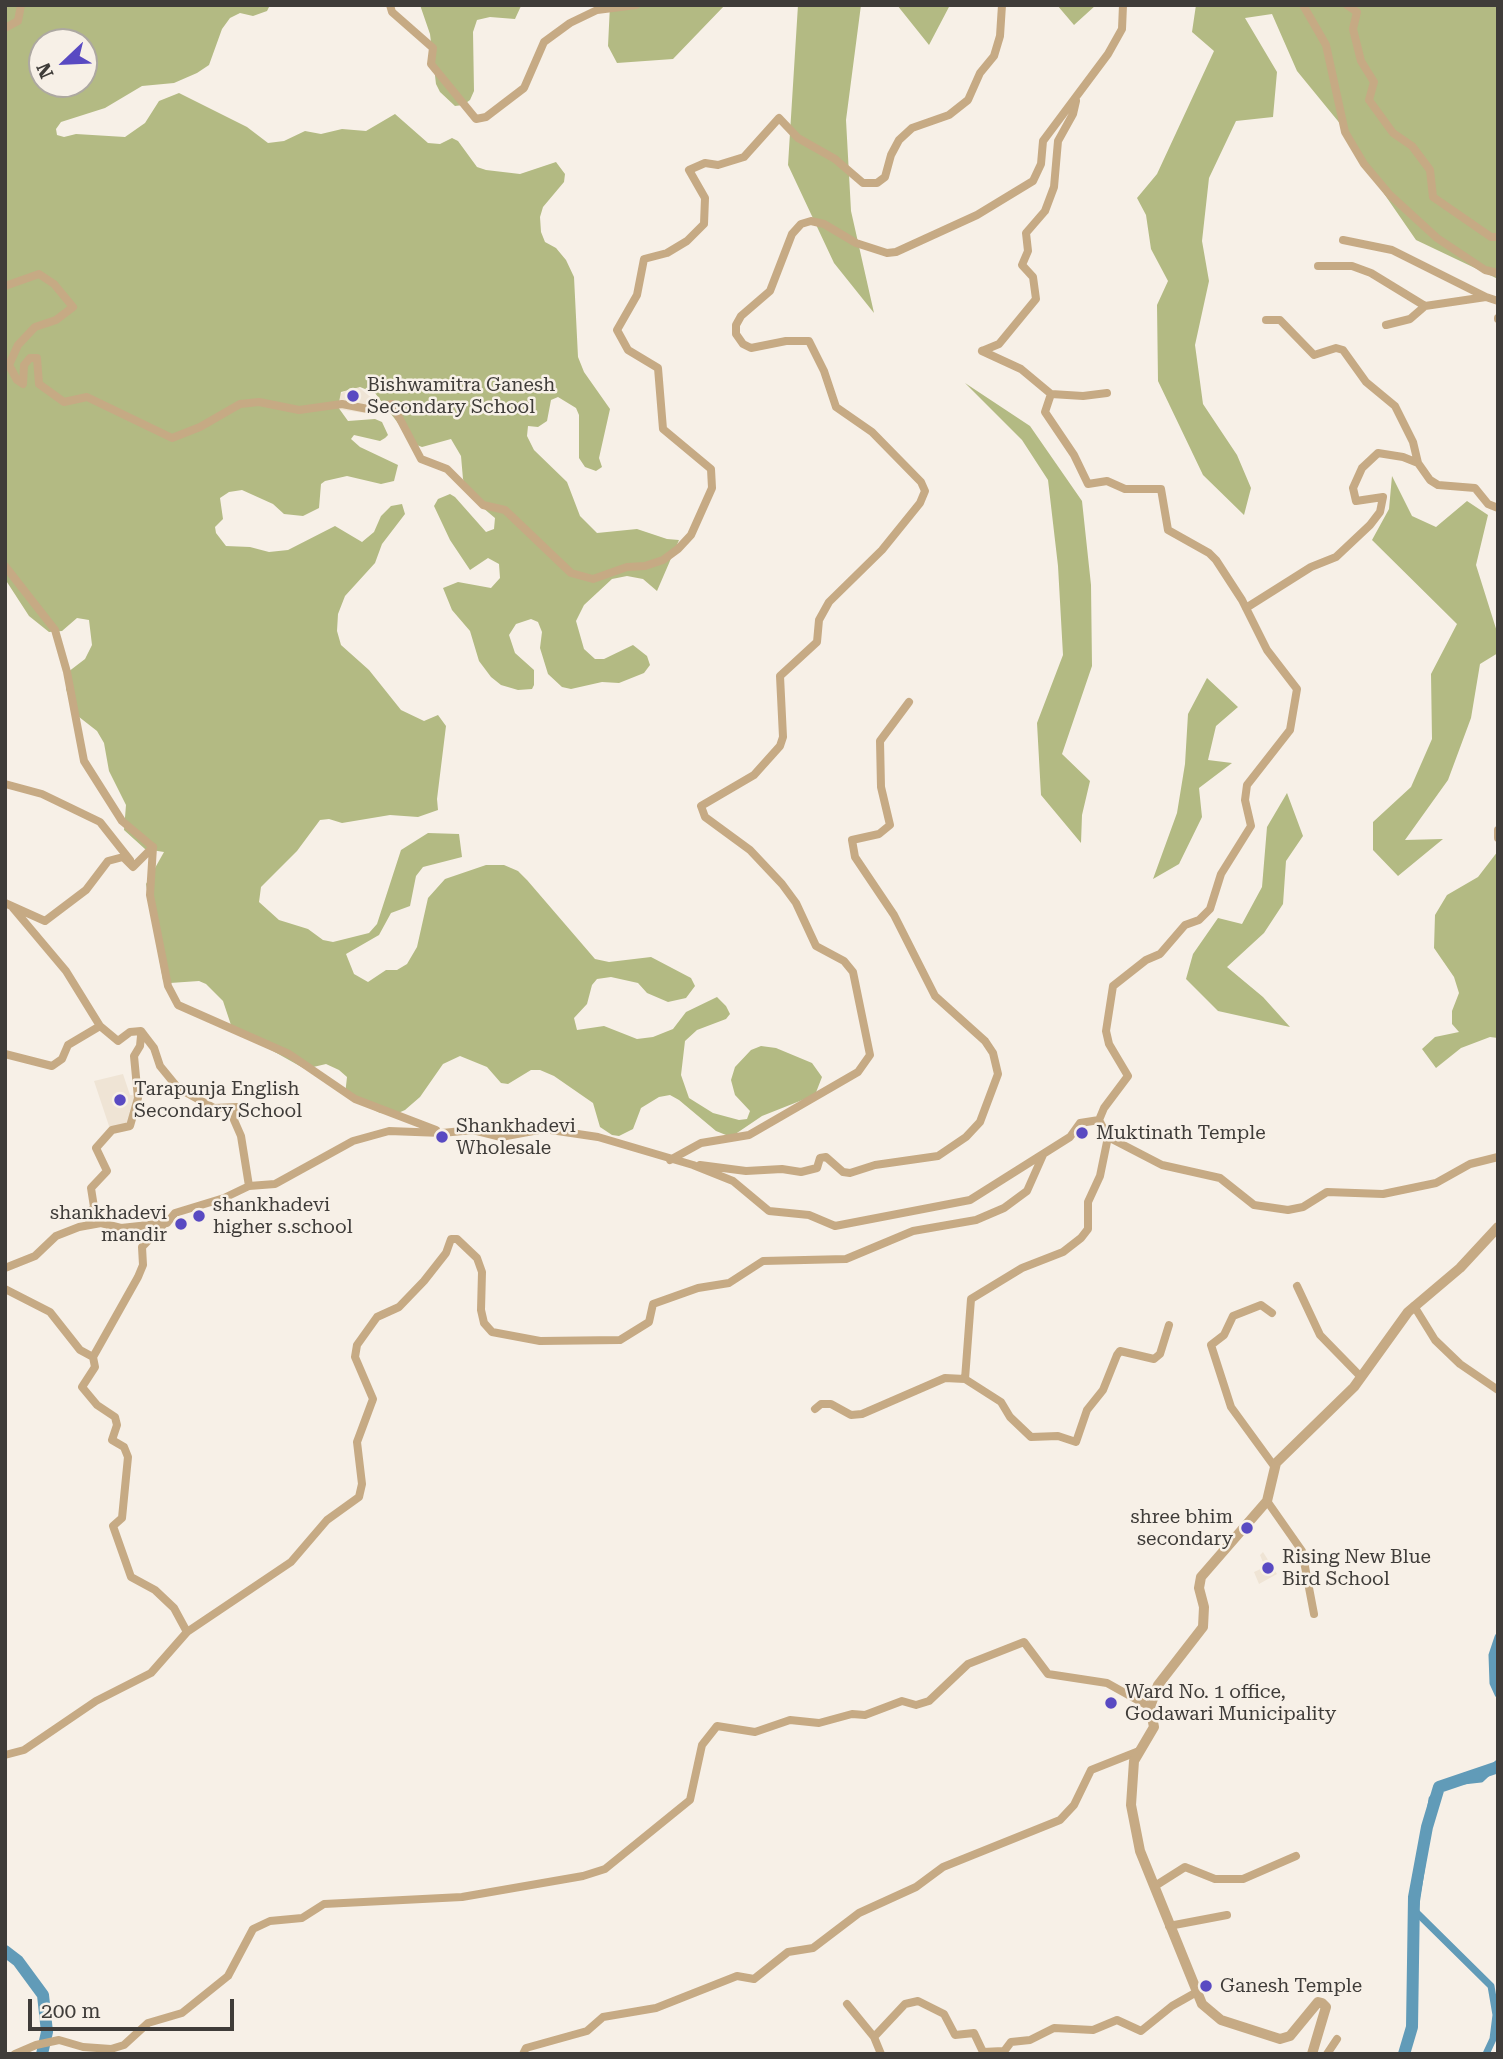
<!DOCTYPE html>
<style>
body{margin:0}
#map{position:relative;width:1503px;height:2059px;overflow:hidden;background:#f7f0e7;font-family:"Roboto Serif",serif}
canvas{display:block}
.frame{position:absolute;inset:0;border:7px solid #3f3c39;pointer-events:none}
.north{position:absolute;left:28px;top:28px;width:70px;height:70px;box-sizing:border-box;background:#f7f0e7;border:2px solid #ada8a1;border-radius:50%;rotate:247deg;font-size:19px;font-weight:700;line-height:28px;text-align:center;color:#3f3c39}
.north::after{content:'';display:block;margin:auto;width:24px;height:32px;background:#594ac2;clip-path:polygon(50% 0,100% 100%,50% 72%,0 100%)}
.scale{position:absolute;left:28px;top:1999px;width:206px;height:32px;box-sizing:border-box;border:4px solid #3f3c39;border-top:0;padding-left:9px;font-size:21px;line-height:24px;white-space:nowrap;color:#3f3c39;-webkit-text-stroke:5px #f7f0e7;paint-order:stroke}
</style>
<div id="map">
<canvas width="1503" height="2059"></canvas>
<div class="frame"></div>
<div class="north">N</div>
<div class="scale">200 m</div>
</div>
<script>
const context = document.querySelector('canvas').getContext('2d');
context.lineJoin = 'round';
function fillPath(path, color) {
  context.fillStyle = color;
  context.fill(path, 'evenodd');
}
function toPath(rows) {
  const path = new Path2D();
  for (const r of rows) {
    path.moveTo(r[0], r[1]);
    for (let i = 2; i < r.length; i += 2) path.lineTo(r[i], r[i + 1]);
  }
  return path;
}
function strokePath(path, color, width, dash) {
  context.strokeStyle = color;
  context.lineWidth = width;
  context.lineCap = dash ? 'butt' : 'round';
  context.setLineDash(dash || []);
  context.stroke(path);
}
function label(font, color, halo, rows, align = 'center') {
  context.font = font + ' "Roboto Serif",serif';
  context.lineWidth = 5;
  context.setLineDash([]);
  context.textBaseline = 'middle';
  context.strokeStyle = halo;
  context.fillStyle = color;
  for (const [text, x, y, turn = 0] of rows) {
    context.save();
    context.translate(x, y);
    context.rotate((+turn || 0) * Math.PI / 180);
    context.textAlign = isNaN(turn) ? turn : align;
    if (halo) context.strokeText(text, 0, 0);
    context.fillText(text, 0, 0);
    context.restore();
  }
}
fillPath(toPath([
 [355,384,380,405,371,412,364,413,331,408,332,400],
 [123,1074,130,1095,139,1096,130,1130,110,1129,94,1081],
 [1263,1552,1277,1574,1259,1584,1254,1572,1265,1567,1260,1555]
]), '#efe4d5');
fillPath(toPath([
 [5,5,270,5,267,11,253,16,240,13,230,18,222,29,209,65,197,73,174,83,142,86,105,108,61,122,56,129,57,135,64,137,76,134,125,137,145,123,159,101,179,93,247,127,268,143,284,141,305,131,321,134,342,129,366,131,395,114,428,143,440,144,452,138,458,141,477,167,486,170,520,174,556,162,565,174,564,182,543,207,540,217,541,232,545,242,556,248,566,260,574,277,578,357,584,372,610,409,599,458,602,467,596,471,585,467,579,458,579,415,576,408,558,397,551,400,547,421,538,427,528,426,527,436,534,450,567,482,580,516,597,533,637,529,667,539,679,540,657,591,643,579,627,576,612,579,584,605,576,621,584,649,595,659,604,659,633,645,647,656,650,665,644,673,619,683,602,682,571,689,562,687,548,674,540,648,542,632,538,622,531,619,516,624,509,635,515,653,534,670,534,685,532,689,518,690,501,685,491,677,479,661,470,631,452,610,443,588,458,582,491,588,500,578,499,564,488,558,470,570,450,540,434,506,438,499,450,494,455,497,486,532,494,529,495,518,470,497,463,479,461,456,451,439,422,447,414,444,375,393,360,387,341,392,338,407,348,421,375,419,382,422,388,435,385,438,380,441,354,435,351,439,360,447,398,465,394,481,381,484,347,476,325,481,321,484,319,508,303,516,284,514,273,504,242,490,229,492,220,498,223,519,215,527,216,533,226,546,250,547,269,552,288,550,335,526,362,542,374,532,381,516,391,506,402,504,405,514,382,544,375,563,345,596,338,614,337,631,341,645,369,670,401,710,424,721,438,715,446,726,437,799,438,810,418,817,390,815,342,823,329,819,320,820,297,851,261,887,259,902,279,920,308,929,323,940,333,942,369,933,377,924,401,850,428,833,459,834,462,857,423,867,416,876,410,906,391,913,379,935,346,954,354,974,368,982,386,970,397,970,407,964,417,947,428,898,445,879,486,865,504,865,518,871,527,880,595,959,609,962,651,957,691,978,695,986,686,998,668,1002,647,993,638,983,611,977,597,979,592,985,587,1004,574,1018,577,1030,604,1026,637,1039,653,1037,673,1029,686,1012,717,997,726,1006,730,1014,726,1019,697,1030,685,1041,681,1075,689,1098,713,1113,739,1120,747,1119,750,1111,735,1095,731,1080,735,1067,751,1050,761,1046,776,1048,812,1063,822,1077,815,1095,762,1116,731,1137,716,1131,679,1100,670,1095,659,1097,641,1108,633,1129,619,1136,612,1135,600,1127,593,1103,554,1076,540,1070,531,1070,508,1084,501,1083,487,1067,460,1056,443,1064,420,1097,405,1110,396,1114,380,1113,345,1095,347,1077,339,1070,326,1064,305,1069,232,1028,223,1001,206,984,199,981,170,983,163,980,146,884,164,852,145,849,124,830,126,805,109,771,104,743,97,731,74,713,66,689,68,672,85,659,92,645,89,620,77,618,62,631,49,632,29,616,5,579],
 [42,42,84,42,84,84,42,84],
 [420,5,521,6,515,19,490,17,477,20,473,32,474,91,470,100,463,105,455,106,440,92,436,84,430,34],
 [610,5,725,5,673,59,617,63,608,46],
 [798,5,861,5,846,120,851,211,874,313,834,263,788,165],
 [897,5,950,5,929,45],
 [1057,5,1096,5,1074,25],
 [1196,5,1498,5,1498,279,1416,240,1367,169,1351,137,1297,71,1272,14,1245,18,1277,72,1273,117,1236,121,1209,178,1202,241,1209,281,1195,345,1203,404,1237,455,1251,488,1244,515,1203,475,1158,381,1157,305,1168,281,1151,249,1146,215,1137,198,1157,174,1214,51,1192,32],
 [965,383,1030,426,1082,501,1091,585,1092,666,1062,754,1090,781,1082,815,1081,843,1041,795,1037,723,1063,655,1058,566,1048,480,1022,440],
 [1392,476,1412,516,1436,527,1467,501,1488,515,1476,565,1498,635,1498,653,1480,664,1471,718,1448,780,1405,840,1443,839,1398,876,1373,850,1373,822,1411,787,1432,739,1431,674,1457,624,1372,540,1389,509],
 [1207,678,1238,707,1216,726,1208,760,1232,763,1199,788,1202,817,1179,864,1153,879,1177,813,1185,764,1188,714],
 [1287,793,1303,836,1286,861,1283,904,1264,933,1227,967,1263,997,1290,1027,1218,1011,1186,979,1193,954,1218,918,1242,924,1262,887,1267,827],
 [1498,851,1498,1038,1490,1037,1461,1048,1436,1068,1422,1049,1435,1037,1459,1032,1452,1024,1452,1011,1459,993,1454,977,1434,948,1435,915,1447,895,1478,877]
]), '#b3ba83');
strokePath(toPath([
 [1498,1637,1492,1655,1493,1683,1498,1694],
 [1486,2054,1493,2039,1496,2015,1491,1986,1415,1911,1432,1799,1445,1783,1481,1779,1498,1763]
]), '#619bb8', 7);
strokePath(toPath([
 [1498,1658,1498,1681],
 [5,1951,18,1961,43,1995,47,2032,42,2054],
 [1404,2054,1412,2027,1414,1897,1427,1827,1439,1787,1498,1767]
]), '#619bb8', 12);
strokePath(toPath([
 [390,5,392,12,433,48,431,64,476,119,486,117,524,88,544,42,570,23,597,10,636,5],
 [1303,5,1326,45,1345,132,1364,164,1390,195,1437,238,1485,270,1498,273],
 [1347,5,1357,12,1353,29,1361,61,1374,82,1369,100,1393,133,1412,146,1430,170,1433,197,1491,237,1498,237],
 [5,28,18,21,21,5],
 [1343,240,1392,250,1486,297],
 [1318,266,1352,266,1371,273,1425,306,1486,297,1498,301],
 [5,286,39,274,54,284,73,307,56,320,35,327,18,345,9,365,17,380,23,384,24,365,30,358,37,358,39,384,64,402,87,397,172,438,200,427,240,404,259,402,299,410,342,404,368,409,392,404,421,459,447,469,483,505,505,510,571,573,593,579,627,567,645,566,663,560,678,549,691,535,712,488,711,469,663,429,658,368,628,350,617,330,637,295,644,259,667,253,687,241,704,224,705,198,689,170,705,163,718,165,744,157,779,118,798,138,835,159,863,183,877,183,885,177,891,155,899,140,912,128,949,115,968,100,980,73,994,56,1000,36,1002,5],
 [1498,318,1498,319],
 [1266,320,1280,320,1314,355,1336,348,1343,350,1366,382,1395,406,1413,442,1418,463],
 [1386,325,1410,319,1425,306],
 [982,351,1021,369,1051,394,1045,412,1074,455,1088,484,1107,481,1125,489,1161,489,1168,530,1209,553,1216,560,1242,600,1267,650,1297,689,1290,730,1247,785,1245,800,1251,826,1221,874,1210,909,1199,920,1185,925,1160,954,1146,960,1113,986,1106,1031,1109,1044,1128,1076,1104,1108,1099,1120],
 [982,351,999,344,1036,299,1033,277,1022,265,1028,251,1026,233,1045,211,1054,187,1058,141,1073,114,1076,101],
 [1051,394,1083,396,1107,393],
 [5,566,55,630,67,672,84,761,122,821,153,847],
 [1246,608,1311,567,1336,557,1370,525,1380,512,1383,497,1356,501,1353,488,1362,468,1378,453,1403,457,1418,463,1430,480,1438,485,1475,488,1488,504,1498,508],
 [5,784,42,794,100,822,130,860],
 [1498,830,1498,838],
 [153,847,150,895,168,986,178,1005,289,1054,355,1099,436,1130],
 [5,903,45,921,86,890,108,861,123,857,133,867,153,847],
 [13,908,66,971,100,1026],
 [5,1054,52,1066,62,1059,68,1045,100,1026,118,1041,130,1032,141,1031,144,1035],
 [1108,1137,1100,1176,1088,1202,1088,1229,1081,1238,1063,1252,1022,1268,971,1299,965,1379,1001,1402,1010,1417,1031,1437,1058,1436,1076,1442,1087,1410,1103,1390,1117,1355,1120,1351,1154,1359,1160,1354,1169,1325],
 [670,1160,701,1143,749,1135,858,1072,870,1055,853,972,844,961,816,946,796,903,782,884,750,850,705,817,701,806,754,775,780,746,783,737,780,676,817,642,819,620,829,602,882,550,920,503,925,491,921,482,872,432,836,407,824,371,809,341,786,341,751,348,743,344,736,334,736,325,741,316,770,291,792,234,801,224,811,221,824,224,856,243,887,253,896,252,977,215,1033,181,1041,164,1043,141,1108,54,1122,29,1123,5],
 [700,1165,746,1171,782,1169,801,1172,817,1168,820,1158,826,1157,843,1172,850,1173,875,1165,938,1156,966,1137,980,1122,998,1074,993,1053,985,1041,935,996,894,915,855,857,852,840,879,834,890,825,881,787,880,741,909,702],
 [90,1225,88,1214,94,1207,91,1188,107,1171,96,1148,112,1130,130,1126,138,1098,134,1056,140,1046,141,1036,144,1035,154,1048,160,1066,178,1088,214,1108,237,1107,234,1120,241,1136,249,1186],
 [5,1268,35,1256,56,1236,79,1227,101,1223,121,1228,167,1223,175,1213,224,1198,249,1186,275,1184,353,1141,389,1131,442,1133,473,1130,501,1137,544,1129,598,1137,693,1165,733,1181,769,1211,809,1215,835,1226,970,1200,1070,1137,1080,1123,1099,1120,1108,1137,1162,1165,1220,1178,1254,1205,1288,1210,1303,1207,1327,1192,1383,1194,1436,1183,1470,1164,1498,1157],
 [1297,1286,1320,1335,1361,1377],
 [5,1289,50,1312,80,1350,93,1357,95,1367,82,1387,97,1405,115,1417,117,1425,112,1440,124,1447,128,1457,122,1518,113,1526,131,1577,155,1590,174,1608,187,1632,151,1673,96,1701,24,1750,5,1755],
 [1414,1306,1435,1340,1460,1364,1498,1390],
 [1272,1313,1261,1305,1233,1316,1224,1335,1211,1345,1231,1407,1274,1466],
 [93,1357,138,1277,143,1265,142,1247,165,1223],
 [815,1409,821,1404,831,1404,851,1415,862,1414,945,1378,965,1379],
 [1267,1501,1302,1551,1314,1614],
 [187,1632,291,1562,327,1520,359,1497,362,1484,357,1442,373,1399,355,1357,357,1345,377,1317,399,1307,424,1281,446,1253,451,1239,457,1239,477,1258,482,1272,481,1310,484,1323,492,1332,540,1341,620,1340,649,1322,653,1304,698,1288,729,1283,763,1261,846,1259,913,1231,976,1220,1004,1208,1027,1191,1043,1155],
 [1155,1886,1185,1867,1215,1879,1243,1879,1296,1856],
 [1169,1926,1227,1915],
 [847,2004,874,2037,905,2004,918,2001,944,2014,955,2035,974,2033,983,2052,1003,2051],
 [874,2037,881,2054],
 [15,2054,36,2045,59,2040,83,2047,111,2049,124,2045,148,2023,182,2013,228,1976,253,1929,270,1921,302,1918,324,1904,462,1897,583,1876,605,1869,690,1800,702,1745,717,1726,755,1732,790,1720,819,1723,852,1714,865,1715,902,1701,916,1705,929,1701,968,1664,1024,1642,1048,1674,1107,1683,1150,1707],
 [523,2054,526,2048,587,2031,603,2017,656,2008,737,1976,754,1979,788,1952,813,1948,859,1913,916,1887,943,1867,1060,1820,1074,1805,1091,1770,1139,1751],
 [1002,2054,1011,2042,1030,2040,1054,2028,1093,2030,1117,2020,1141,2031,1172,2006,1195,1993],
 [1327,2054,1337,2039]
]), '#c6aa84', 8);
strokePath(toPath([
 [1312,2054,1326,2007,1322,2003,1318,2002,1290,2036,1280,2039,1221,2020,1202,2004,1140,1851,1131,1805,1134,1761,1154,1727,1150,1707,1158,1685,1203,1627,1204,1607,1199,1588,1201,1577,1267,1501,1276,1463,1354,1387,1408,1312,1460,1268,1498,1227]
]), '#c6aa84', 10);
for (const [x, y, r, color] of [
 [353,396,7,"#594ac2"],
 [120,1100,7,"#594ac2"],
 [1082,1133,7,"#594ac2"],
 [442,1137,7,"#594ac2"],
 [199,1216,7,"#594ac2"],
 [181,1224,7,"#594ac2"],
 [1247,1528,7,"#594ac2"],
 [1268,1568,7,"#594ac2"],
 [1111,1703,7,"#594ac2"],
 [1206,1986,7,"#594ac2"]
]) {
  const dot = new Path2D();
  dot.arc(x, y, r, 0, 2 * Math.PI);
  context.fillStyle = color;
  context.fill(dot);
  strokePath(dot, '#f7f0e7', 2.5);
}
label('19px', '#3f3c39', '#f7f0e7', [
 ["Bishwamitra Ganesh",367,385],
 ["Secondary School",367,407],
 ["Tarapunja English",134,1089],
 ["Secondary School",134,1111],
 ["Shankhadevi",456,1126],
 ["Wholesale",456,1148],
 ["Muktinath Temple",1096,1133],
 ["shankhadevi",213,1205],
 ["higher s.school",213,1227],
 ["shankhadevi",167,1213,"right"],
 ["mandir",167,1235,"right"],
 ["shree bhim",1233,1517,"right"],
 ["secondary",1233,1539,"right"],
 ["Rising New Blue",1282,1557],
 ["Bird School",1282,1579],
 ["Ward No. 1 office,",1125,1692],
 ["Godawari Municipality",1125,1714],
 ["Ganesh Temple",1220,1986]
], 'left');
</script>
